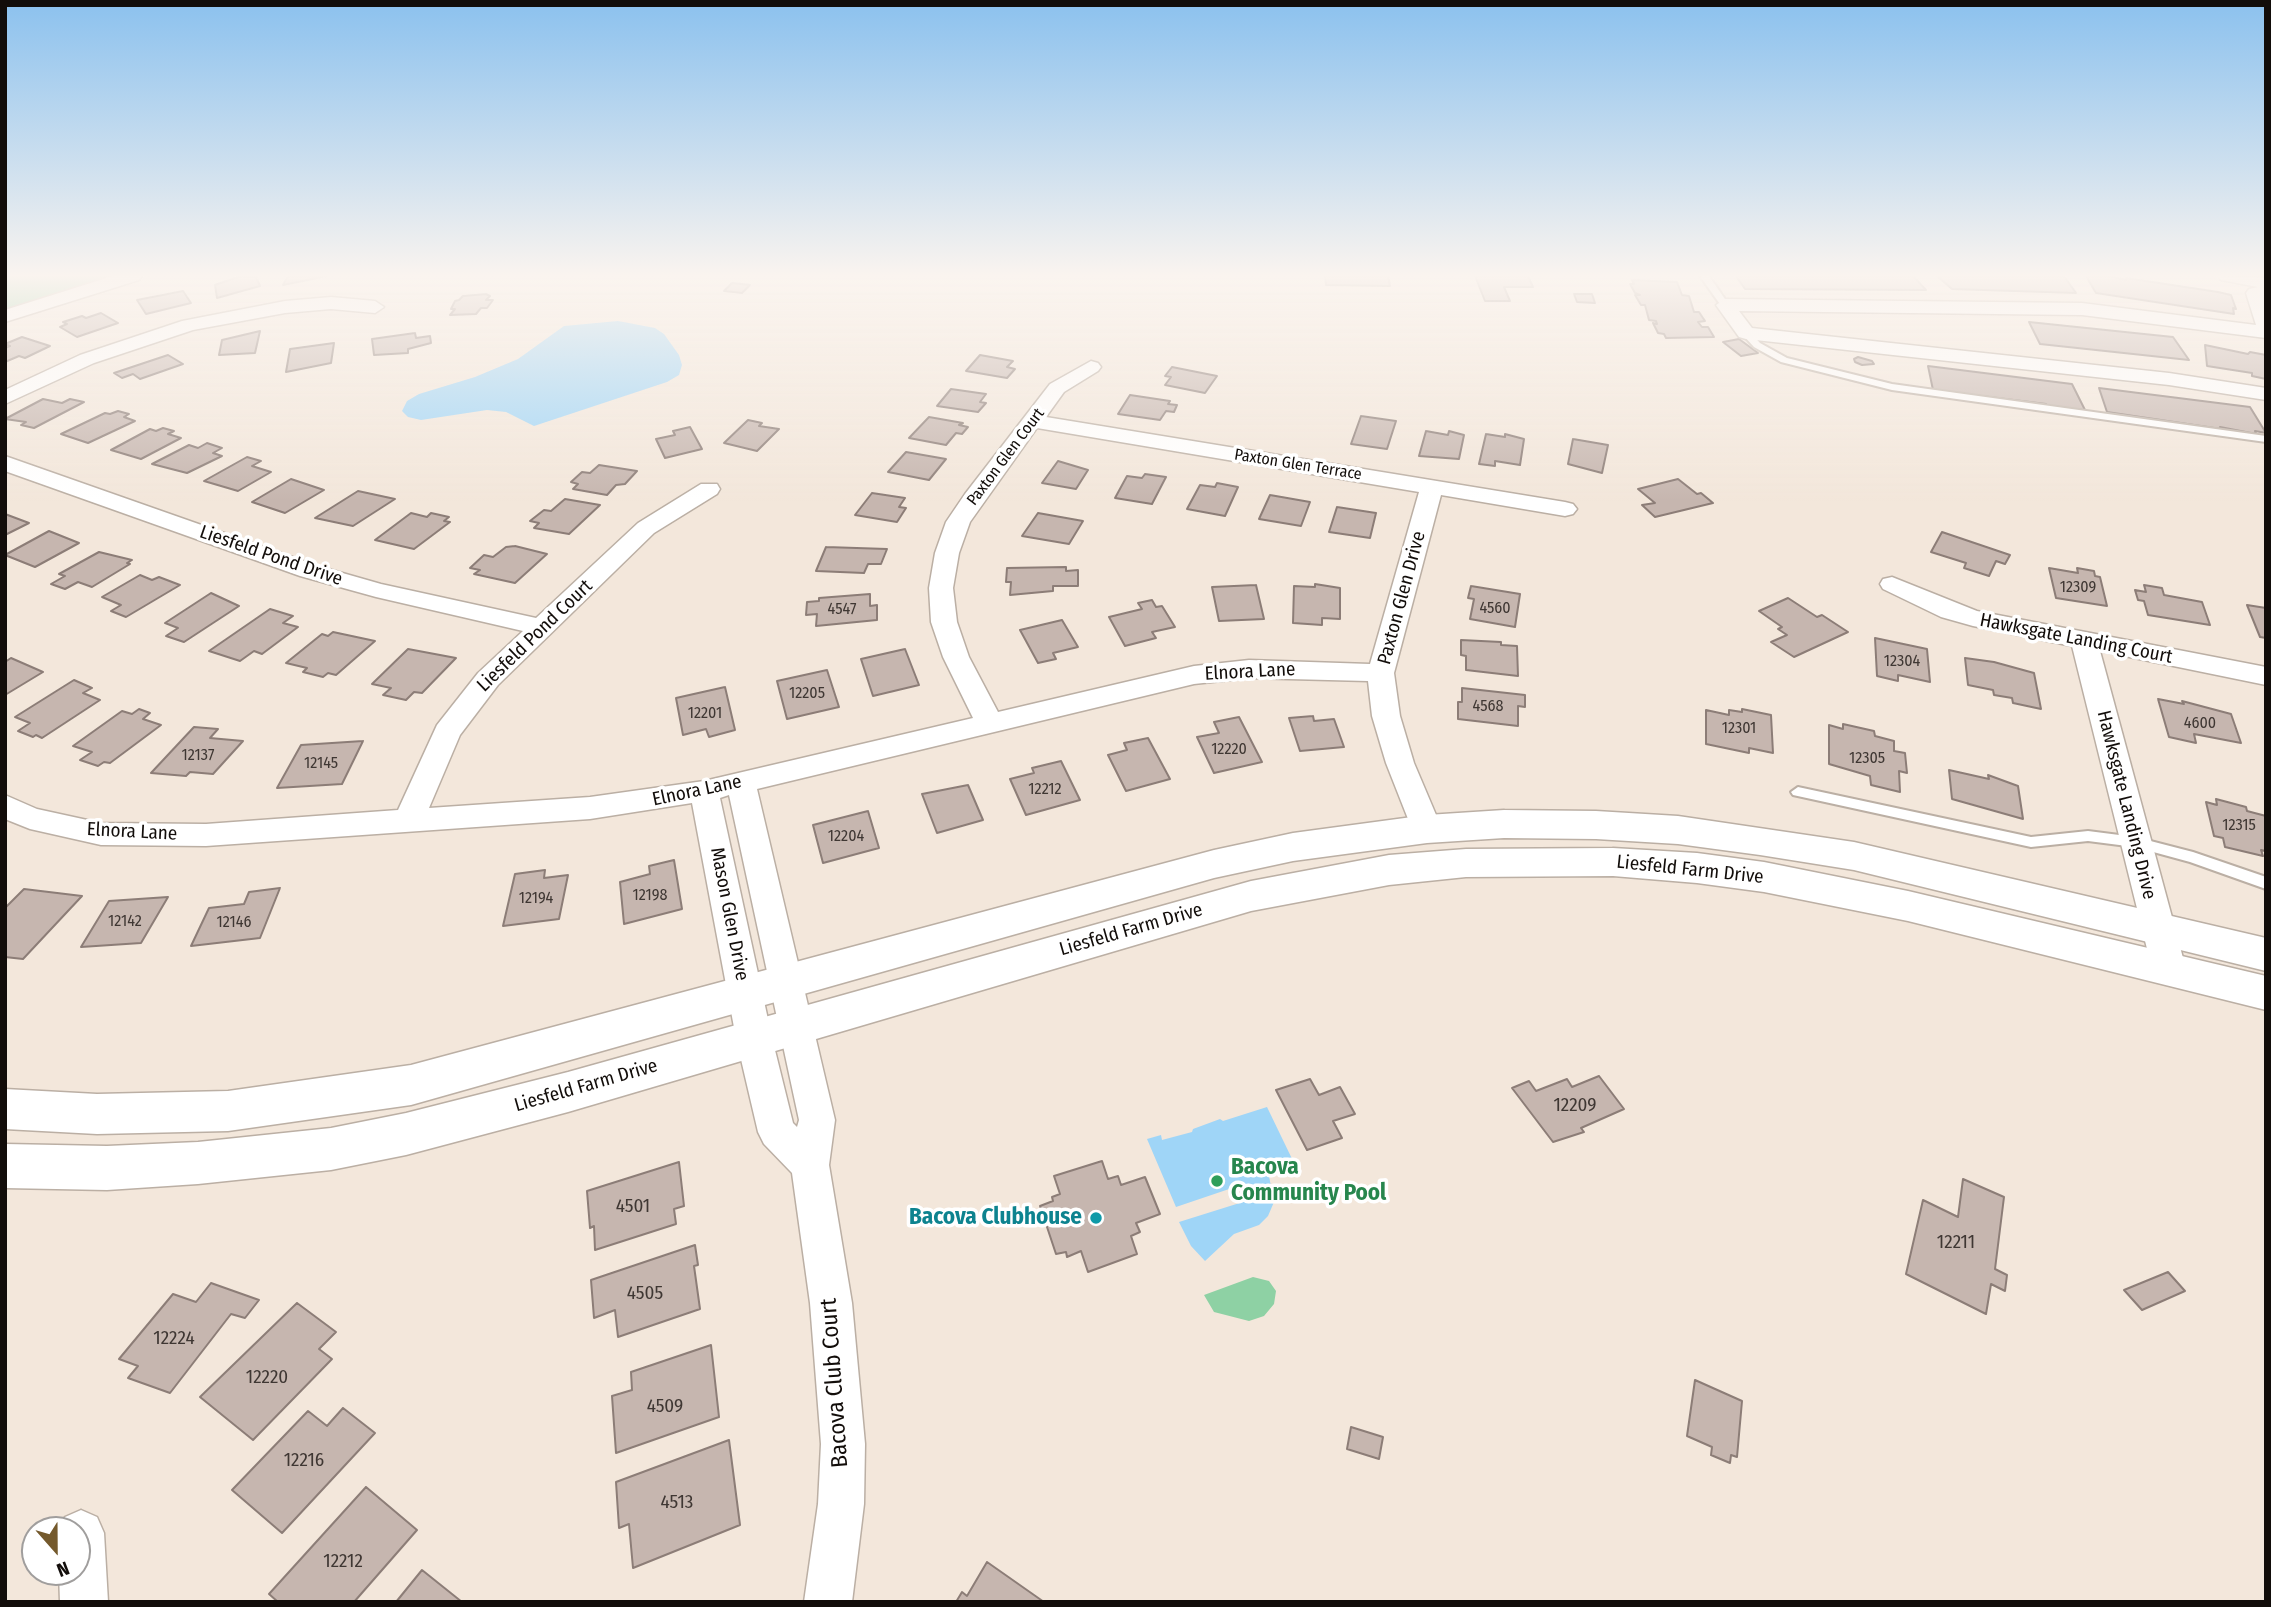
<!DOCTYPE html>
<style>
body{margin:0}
#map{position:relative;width:2271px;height:1607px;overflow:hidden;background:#f3e7db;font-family:"Fira Sans Condensed",sans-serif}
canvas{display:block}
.frame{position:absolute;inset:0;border:7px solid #120d0a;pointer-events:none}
.north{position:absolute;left:21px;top:1516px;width:70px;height:70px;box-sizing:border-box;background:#fff;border:2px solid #a09e9d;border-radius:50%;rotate:159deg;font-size:19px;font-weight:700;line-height:28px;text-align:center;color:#120d0a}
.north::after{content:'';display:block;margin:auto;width:24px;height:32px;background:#74592c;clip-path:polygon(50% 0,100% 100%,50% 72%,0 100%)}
</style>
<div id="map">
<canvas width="2271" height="1607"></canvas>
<div class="frame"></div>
<div class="north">N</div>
</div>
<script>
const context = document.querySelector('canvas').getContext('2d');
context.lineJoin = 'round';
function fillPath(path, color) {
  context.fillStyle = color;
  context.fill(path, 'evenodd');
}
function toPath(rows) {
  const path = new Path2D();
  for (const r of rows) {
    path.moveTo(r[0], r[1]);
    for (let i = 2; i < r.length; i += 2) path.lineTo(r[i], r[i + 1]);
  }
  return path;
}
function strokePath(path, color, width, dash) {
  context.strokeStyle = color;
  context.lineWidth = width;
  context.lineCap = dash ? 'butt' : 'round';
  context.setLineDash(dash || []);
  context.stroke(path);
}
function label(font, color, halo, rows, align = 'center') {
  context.font = font + ' "Fira Sans Condensed",sans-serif';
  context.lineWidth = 7;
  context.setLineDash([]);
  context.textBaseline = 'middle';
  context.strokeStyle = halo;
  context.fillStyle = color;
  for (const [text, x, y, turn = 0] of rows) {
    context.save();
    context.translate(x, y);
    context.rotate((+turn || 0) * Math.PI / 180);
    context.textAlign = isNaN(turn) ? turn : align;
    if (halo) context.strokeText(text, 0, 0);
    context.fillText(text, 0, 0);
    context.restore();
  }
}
fillPath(toPath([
 [5,276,110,276,5,311],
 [1253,1277,1269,1281,1276,1291,1274,1304,1264,1316,1249,1321,1214,1312,1204,1295]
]), '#8ed1a4');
fillPath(toPath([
 [618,321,655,328,664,334,679,355,682,365,679,375,667,382,534,426,506,412,487,410,421,420,408,417,402,411,407,401,419,394,475,377,518,359,564,326],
 [1267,1107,1295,1165,1269,1176,1274,1202,1268,1216,1259,1225,1234,1234,1205,1261,1191,1246,1179,1222,1246,1201,1248,1195,1247,1188,1238,1186,1176,1207,1147,1139,1161,1135,1162,1140,1192,1132,1193,1129,1220,1119,1223,1121]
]), '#9fd5f7');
const building = toPath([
 [241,276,256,277,260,286,217,298,215,285,241,276],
 [288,276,327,276,283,285,288,276],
 [1325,276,1388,276,1390,286,1326,285,1325,276],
 [1475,276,1528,276,1533,287,1504,287,1510,301,1485,301,1475,276],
 [1736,276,1913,276,1926,290,1745,289,1736,276],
 [1937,276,2064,276,2076,293,1952,289,1937,276],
 [2086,276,2110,276,2126,280,2126,278,2218,292,2231,295,2236,309,2233,308,2234,314,2096,293,2086,276],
 [1632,280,1677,282,1682,295,1689,296,1694,312,1699,312,1705,321,1698,322,1702,327,1708,327,1714,337,1666,338,1664,334,1658,333,1653,323,1657,324,1656,321,1649,320,1645,305,1641,305,1635,295,1640,295,1635,293,1630,284,1634,284,1632,280],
 [732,283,750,285,742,293,724,291,732,283],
 [183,291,191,303,146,314,137,300,183,291],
 [486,294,490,296,486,300,493,300,487,308,481,308,476,314,450,315,455,309,451,309,455,301,459,300,463,296,486,294],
 [1574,294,1592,294,1595,303,1577,302,1574,294],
 [101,313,118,323,77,337,60,327,67,324,63,322,82,316,86,318,101,313],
 [2029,322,2173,337,2189,360,2040,344,2029,322],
 [260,331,255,353,219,355,222,340,260,331],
 [415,333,416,338,430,336,431,343,408,349,408,353,374,355,372,339,415,333],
 [22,337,50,346,25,358,19,356,5,362,5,348,10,346,5,344,22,337],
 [1739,339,1758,353,1741,356,1723,342,1739,339],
 [334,343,331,363,286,372,290,349,334,343],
 [2205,345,2248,354,2250,352,2266,355,2266,379,2252,376,2252,373,2207,366,2205,345],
 [168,355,183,364,140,379,133,374,122,378,114,373,168,355],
 [980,355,1013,361,1007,367,1015,369,1007,378,966,371,980,355],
 [1858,357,1872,361,1874,364,1862,365,1855,362,1854,359,1858,357],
 [1928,366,2072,384,2085,410,2047,407,2046,404,1933,390,1928,366],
 [1172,367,1217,376,1205,393,1165,385,1171,377,1165,376,1172,367],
 [2099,388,2250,407,2266,433,2255,431,2256,434,2220,427,2221,429,2107,412,2099,388],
 [951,389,986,394,980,402,986,403,978,412,937,406,951,389],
 [1130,395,1170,401,1168,404,1177,405,1174,412,1166,411,1160,420,1118,414,1130,395],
 [43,399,62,403,70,399,84,402,34,428,21,425,26,422,5,419,43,399],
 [118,411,129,414,124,417,135,421,88,443,61,434,105,413,110,414,118,411],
 [1361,416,1396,421,1387,449,1351,444,1361,416],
 [929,417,963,423,959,425,968,427,962,434,956,433,946,445,909,438,929,417],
 [748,420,762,423,759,426,779,429,757,451,724,443,748,420],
 [690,427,702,449,665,458,656,439,675,435,673,431,690,427],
 [163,428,174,431,168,434,181,438,141,459,111,450,150,429,156,431,163,428],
 [1426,431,1448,435,1449,431,1464,435,1459,459,1419,456,1426,431],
 [1486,434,1505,437,1505,434,1524,439,1520,465,1495,461,1495,466,1479,464,1486,434],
 [1573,439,1608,445,1602,473,1568,464,1573,439],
 [207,443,222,448,213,453,222,456,187,473,152,464,189,445,198,448,207,443],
 [906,452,946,459,929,480,888,472,906,452],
 [247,457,261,461,252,466,271,472,238,491,204,481,247,457],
 [1058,461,1088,470,1076,489,1042,483,1058,461],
 [599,465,637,471,625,484,616,485,607,495,573,489,578,484,571,482,582,472,590,473,599,465],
 [1145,474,1166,477,1152,504,1115,498,1127,476,1142,478,1145,474],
 [291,479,324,490,285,513,252,502,291,479],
 [1678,479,1697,494,1701,493,1713,503,1655,517,1642,505,1655,503,1638,489,1678,479],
 [1217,483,1238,487,1225,516,1187,509,1200,485,1215,487,1217,483],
 [358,491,395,499,353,526,315,518,358,491],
 [872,493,905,498,899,507,906,508,897,522,855,515,872,493],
 [1270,495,1310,502,1301,526,1259,519,1270,495],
 [565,499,600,505,569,534,534,528,539,523,530,521,544,510,551,511,565,499],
 [1337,507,1376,513,1370,538,1329,532,1337,507],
 [411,513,427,517,431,513,449,517,444,521,450,522,414,549,375,540,411,513],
 [1038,513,1083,521,1069,544,1022,536,1038,513],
 [5,514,29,523,5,535,5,514],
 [49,531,79,543,35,567,5,555,49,531],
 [1942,532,2010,555,2005,564,1996,561,1989,576,1964,568,1966,563,1931,552,1942,532],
 [515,546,547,554,515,583,474,574,480,570,470,568,484,555,493,557,506,547,515,546],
 [826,547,887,549,881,564,868,564,864,573,816,571,826,547],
 [99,552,132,560,127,563,130,564,92,587,78,582,65,589,51,584,65,576,59,574,99,552],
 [1066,567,1066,571,1078,570,1078,586,1053,586,1053,591,1010,595,1011,582,1006,582,1007,568,1066,567],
 [2049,568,2078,573,2077,568,2094,571,2095,576,2100,577,2107,606,2056,598,2049,568],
 [140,575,152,580,159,577,180,585,126,617,111,611,121,605,102,597,140,575],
 [1315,584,1340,588,1340,619,1322,618,1322,625,1293,623,1294,586,1315,587,1315,584],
 [1256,585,1264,619,1219,621,1212,587,1256,585],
 [2144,585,2162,588,2164,595,2202,602,2210,625,2148,615,2144,601,2138,600,2135,590,2146,592,2144,585],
 [1471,586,1520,594,1515,627,1470,619,1474,599,1468,598,1471,586],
 [211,593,239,606,184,642,166,636,178,628,165,623,211,593],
 [870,594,870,606,877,605,877,620,816,626,817,614,806,615,807,602,819,601,819,598,870,594],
 [1788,598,1817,617,1822,615,1848,632,1794,657,1771,642,1787,635,1778,629,1782,627,1759,611,1788,598],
 [1152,600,1156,607,1162,606,1175,627,1152,632,1156,638,1125,646,1109,617,1142,609,1138,603,1152,600],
 [2247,605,2266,608,2266,638,2260,637,2247,605],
 [270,609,293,616,283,623,298,627,262,654,254,651,240,661,209,651,270,609],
 [1062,620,1078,647,1053,653,1056,659,1038,663,1020,630,1062,620],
 [333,632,375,641,336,675,328,673,323,677,303,672,307,668,286,663,322,634,328,636,333,632],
 [1875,638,1927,649,1930,682,1898,675,1898,681,1877,676,1875,638],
 [1461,640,1501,642,1501,645,1517,646,1518,676,1466,670,1466,656,1461,655,1461,640],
 [408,649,456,658,422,693,414,692,406,700,383,695,391,688,372,684,408,649],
 [905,649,919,685,873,696,861,659,905,649],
 [11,658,43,672,5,695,5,662,11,658],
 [1965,658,1994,662,2034,673,2041,709,2013,703,2012,698,1994,695,1993,690,1968,685,1965,658],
 [827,670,839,707,787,719,777,681,827,670],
 [74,680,92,688,83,693,100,700,42,738,36,735,33,737,18,731,30,723,15,717,74,680],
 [725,687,735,730,709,737,706,729,683,735,676,698,725,687],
 [1462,688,1525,695,1525,707,1518,706,1518,726,1458,719,1458,702,1462,702,1462,688],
 [2158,699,2184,704,2182,701,2231,714,2241,743,2194,734,2196,743,2169,737,2158,699],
 [139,709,150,713,143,719,161,725,110,763,104,762,98,766,80,760,92,752,73,746,122,711,132,714,139,709],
 [1742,709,1771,715,1773,753,1749,748,1749,753,1706,744,1706,710,1729,715,1729,710,1742,712,1742,709],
 [1313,716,1314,721,1334,719,1344,747,1300,751,1289,718,1313,716],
 [1239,717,1262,762,1214,773,1197,737,1219,733,1214,722,1239,717],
 [1843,724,1874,731,1875,736,1894,741,1894,751,1905,753,1907,773,1899,771,1900,792,1871,785,1870,776,1829,764,1829,725,1843,729,1843,724],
 [194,727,218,729,210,738,243,741,213,774,190,772,186,776,151,773,194,727],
 [1148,738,1170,779,1126,791,1108,755,1127,750,1124,743,1148,738],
 [363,741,342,784,277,788,301,745,363,741],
 [1061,761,1080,800,1026,815,1010,779,1034,773,1032,768,1061,761],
 [1949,770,1989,779,1988,775,2018,786,2023,819,1952,799,1949,770],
 [968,785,983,820,937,833,922,794,968,785],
 [2216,799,2246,807,2247,811,2266,816,2266,851,2261,850,2263,856,2225,847,2223,838,2214,836,2206,802,2217,805,2216,799],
 [868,811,879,848,823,863,813,825,868,811],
 [674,860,682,909,624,924,620,882,650,874,649,866,674,860],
 [545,870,544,878,568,875,559,919,503,926,515,874,545,870],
 [280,888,260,938,191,946,209,908,244,904,249,892,280,888],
 [24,889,82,896,23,959,5,957,5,908,24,889],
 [168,897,141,943,81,947,109,901,168,897],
 [1599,1076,1624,1109,1581,1128,1584,1132,1553,1142,1512,1088,1529,1081,1536,1091,1567,1079,1572,1087,1599,1076],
 [1310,1079,1319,1095,1340,1087,1355,1114,1333,1121,1342,1138,1307,1150,1276,1090,1310,1079],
 [1102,1161,1108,1179,1118,1176,1121,1185,1145,1177,1160,1214,1136,1223,1140,1232,1131,1236,1137,1254,1088,1272,1081,1251,1067,1257,1066,1252,1056,1254,1040,1206,1053,1201,1052,1197,1060,1194,1054,1176,1102,1161],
 [679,1162,684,1206,674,1209,676,1224,595,1250,594,1226,590,1228,587,1191,679,1162],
 [1963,1179,2004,1197,1995,1269,2007,1275,2005,1291,1991,1284,1986,1314,1906,1274,1923,1200,1958,1217,1963,1179],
 [695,1245,698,1265,694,1266,700,1309,618,1337,615,1310,594,1318,591,1280,695,1245],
 [2168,1272,2185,1291,2142,1310,2124,1290,2168,1272],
 [211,1283,259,1300,245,1318,231,1314,170,1393,128,1378,138,1366,119,1359,173,1294,196,1302,211,1283],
 [297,1303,336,1332,319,1349,332,1359,253,1440,200,1397,297,1303],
 [711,1345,719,1417,616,1453,612,1396,632,1390,631,1372,711,1345],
 [1695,1380,1742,1401,1737,1457,1731,1455,1730,1463,1711,1455,1712,1447,1687,1436,1695,1380],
 [343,1408,375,1433,282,1533,232,1490,308,1411,327,1426,343,1408],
 [1351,1427,1383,1437,1379,1459,1347,1449,1351,1427],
 [729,1440,740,1525,633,1568,629,1524,619,1528,616,1482,729,1440],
 [366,1487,417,1530,354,1602,278,1602,269,1594,366,1487],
 [987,1562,1044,1602,956,1602,962,1592,967,1596,987,1562],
 [422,1570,462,1602,396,1602,422,1570]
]);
fillPath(building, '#c6b6af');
strokePath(building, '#8c7d77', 2);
const service = toPath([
 [1700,276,1709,276,1729,305,1728,307,1722,307,1700,276],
 [1743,331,1749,331,1760,343,1787,358,1892,384,2266,436,2266,442,1892,390,1781,362,1754,347,1743,335,1743,331],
 [1798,787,2031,837,2088,831,2135,837,2193,852,2266,877,2266,889,2190,862,2135,847,2088,841,2031,847,1793,795,1791,792,1798,787]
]);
const minor = toPath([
 [113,276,142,276,139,280,5,322,5,310,113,276],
 [2218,276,2266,278,2266,338,2082,315,1739,311,1752,328,2169,373,2266,388,2266,400,2169,385,1746,339,1739,337,1716,305,1725,299,2082,303,2256,325,2246,293,2249,289,2258,287,2221,280,2218,276],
 [331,297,375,301,384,307,375,313,331,309,285,313,193,330,94,363,5,404,5,390,80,355,182,321,285,301,331,297],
 [1091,361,1098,363,1101,367,1098,371,1064,392,1046,417,1565,502,1573,504,1577,509,1573,514,1565,516,1441,495,1394,673,1400,716,1414,763,1442,829,1438,837,1427,840,1416,837,1412,829,1386,763,1372,716,1368,681,1249,678,1194,684,757,789,835,1120,829,1165,852,1303,865,1444,864,1504,852,1602,804,1602,818,1504,821,1444,810,1303,792,1173,764,1144,758,1132,736,1038,692,803,590,819,206,846,101,845,30,829,5,819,5,795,37,809,101,823,206,824,398,810,437,725,478,673,523,631,376,597,300,576,5,471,5,456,318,566,381,584,536,618,638,523,701,484,717,484,720,489,717,494,654,533,498,685,460,735,429,808,590,797,704,781,973,718,943,657,931,622,929,588,935,553,946,522,965,494,1050,384,1091,361],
 [1037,428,1419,492,1370,664,1249,660,1194,666,998,712,969,657,957,622,953,588,959,553,970,522,1037,428],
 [729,795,799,1120,797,1127,793,1123,772,1038,720,798,729,795],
 [1892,577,1977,611,2266,667,2266,685,2100,651,2186,969,2181,979,2169,983,2157,979,2152,969,2072,646,1973,626,1941,617,1883,589,1880,584,1883,579,1892,577],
 [81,1510,97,1517,104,1533,108,1602,60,1602,59,1572,77,1572,77,1530,59,1530,65,1517,81,1510]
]);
const tertiary = toPath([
 [1504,810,1596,811,1678,816,1854,842,2266,938,2266,971,1854,870,1760,855,1678,844,1596,839,1504,838,1427,843,1293,861,1214,878,411,1105,228,1131,97,1134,5,1129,5,1089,97,1094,228,1091,411,1065,1214,850,1293,833,1427,815,1504,810],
 [1613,848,1697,853,1764,862,1908,891,2266,976,2266,1010,1908,921,1764,892,1697,883,1613,876,1466,877,1389,885,1251,911,568,1112,406,1155,331,1170,198,1184,107,1190,5,1188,5,1144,107,1146,198,1142,331,1128,406,1113,568,1072,1251,881,1389,855,1466,849,1613,848]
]);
strokePath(service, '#bbafa4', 4);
strokePath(minor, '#bbafa4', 3);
strokePath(tertiary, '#bbafa4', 3);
fillPath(service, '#fff');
fillPath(minor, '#fff');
fillPath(tertiary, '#fff');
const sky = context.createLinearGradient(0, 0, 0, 501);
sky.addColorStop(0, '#8bc1ee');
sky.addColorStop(0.55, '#faf4ef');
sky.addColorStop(1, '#faf4ef00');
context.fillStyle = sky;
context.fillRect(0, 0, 2271, 501);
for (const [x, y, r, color] of [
 [1217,1181,7,"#2e9e5b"],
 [1096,1218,7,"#0f9aa8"]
]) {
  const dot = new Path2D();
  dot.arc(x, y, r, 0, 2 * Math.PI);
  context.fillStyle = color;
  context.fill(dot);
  strokePath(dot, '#fff', 2.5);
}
label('16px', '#120d0a', '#fff', [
 ["Paxton Glen Court",1006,457,-53],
 ["Paxton Glen Terrace",1298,465,9]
]);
label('16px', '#3f3733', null, [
 ["12309",2078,588],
 ["4560",1495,609],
 ["4547",842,610],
 ["12304",1902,662],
 ["12205",807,694],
 ["4568",1488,707],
 ["12201",705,714],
 ["4600",2200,724],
 ["12301",1739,729],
 ["12220",1229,750],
 ["12137",198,756],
 ["12305",1867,759],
 ["12145",321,764],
 ["12212",1045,790],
 ["12315",2239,826],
 ["12204",846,837],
 ["12198",650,896],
 ["12194",536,899],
 ["12142",125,922],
 ["12146",234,923]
]);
label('19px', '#120d0a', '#fff', [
 ["Liesfeld Pond Drive",271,556,19],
 ["Paxton Glen Drive",1402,598,-75],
 ["Liesfeld Pond Court",535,636,-44],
 ["Hawksgate Landing Court",2076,639,11],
 ["Elnora Lane",1250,672,-3],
 ["Elnora Lane",697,791,-12],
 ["Hawksgate Landing Drive",2126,805,76],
 ["Elnora Lane",132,832,3],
 ["Liesfeld Farm Drive",1690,870,6],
 ["Mason Glen Drive",729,914,79],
 ["Liesfeld Farm Drive",1131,930,-16],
 ["Liesfeld Farm Drive",586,1086,-16]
]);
label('19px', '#3f3733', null, [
 ["12209",1575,1106],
 ["4501",633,1207],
 ["12211",1956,1243],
 ["4505",645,1294],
 ["12224",174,1339],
 ["12220",267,1378],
 ["4509",665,1407],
 ["12216",304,1461],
 ["4513",677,1503],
 ["12212",343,1562]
]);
label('bold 23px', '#27864d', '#fff', [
 ["Bacova",1231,1168],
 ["Community Pool",1231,1194]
], 'left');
label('bold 23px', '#0d838f', '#fff', [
 ["Bacova Clubhouse",1082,1218]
], 'right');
label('23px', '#120d0a', '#fff', [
 ["Bacova Club Court",835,1383,-94]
]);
</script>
